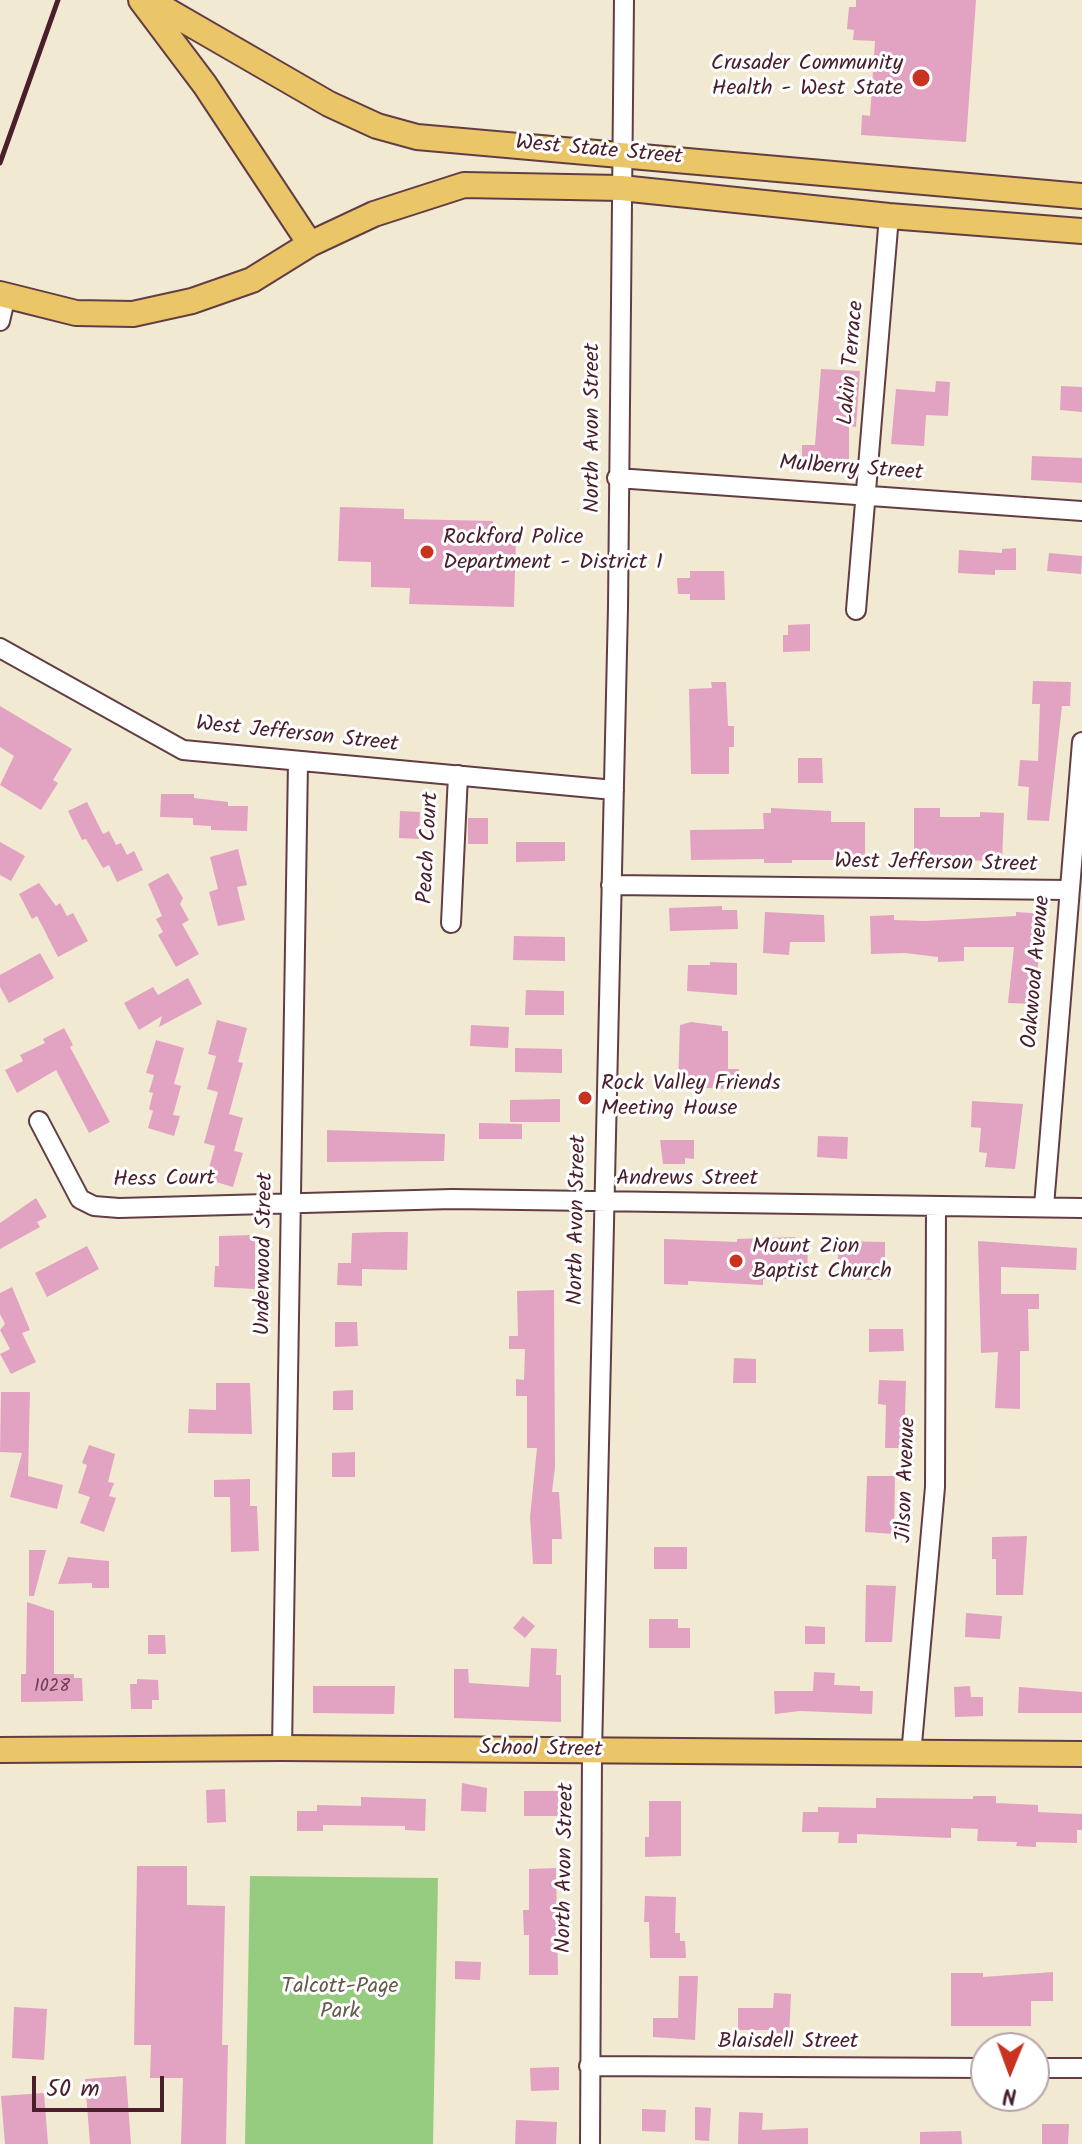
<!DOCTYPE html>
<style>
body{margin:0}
#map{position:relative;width:1082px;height:2144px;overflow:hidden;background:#f1e9d1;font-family:Kalam,sans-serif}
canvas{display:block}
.north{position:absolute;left:970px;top:2032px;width:80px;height:80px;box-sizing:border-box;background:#fff;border:2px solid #b7a5aa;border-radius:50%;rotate:181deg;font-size:22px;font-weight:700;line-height:32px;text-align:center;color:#4a1f2b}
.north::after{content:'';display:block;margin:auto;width:28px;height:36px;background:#c8321e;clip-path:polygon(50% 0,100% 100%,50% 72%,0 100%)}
.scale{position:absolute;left:32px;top:2076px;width:132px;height:36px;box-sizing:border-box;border:4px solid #4a1f2b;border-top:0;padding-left:10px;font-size:24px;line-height:28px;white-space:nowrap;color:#4a1f2b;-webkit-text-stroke:6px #fff;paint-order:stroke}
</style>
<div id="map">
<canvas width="1082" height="2144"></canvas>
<div class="north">N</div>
<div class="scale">50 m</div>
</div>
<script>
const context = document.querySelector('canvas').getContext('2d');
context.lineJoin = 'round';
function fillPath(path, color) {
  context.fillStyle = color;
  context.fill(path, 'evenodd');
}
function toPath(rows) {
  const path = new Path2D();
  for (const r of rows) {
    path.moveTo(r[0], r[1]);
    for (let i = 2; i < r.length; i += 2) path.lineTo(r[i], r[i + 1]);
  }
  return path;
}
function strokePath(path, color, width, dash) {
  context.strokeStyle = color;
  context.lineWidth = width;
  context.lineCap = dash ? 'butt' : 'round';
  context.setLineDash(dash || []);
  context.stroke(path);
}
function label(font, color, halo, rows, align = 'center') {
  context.font = font + ' Kalam,sans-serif';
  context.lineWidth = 6;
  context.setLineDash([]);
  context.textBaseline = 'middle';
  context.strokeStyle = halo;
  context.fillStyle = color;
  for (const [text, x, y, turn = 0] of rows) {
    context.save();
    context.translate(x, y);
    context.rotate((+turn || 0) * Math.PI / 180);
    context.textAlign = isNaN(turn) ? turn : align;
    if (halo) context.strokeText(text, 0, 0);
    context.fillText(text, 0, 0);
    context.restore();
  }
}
fillPath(toPath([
 [250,1876,438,1878,433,2144,245,2144]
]), '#96cc7f');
fillPath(toPath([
 [856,0,976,0,966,142,861,135,862,115,870,116,875,41,853,40,854,30,847,29,849,7,856,7],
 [821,369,860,371,856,427,849,426,849,459,802,460,802,445,815,445],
 [936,381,950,382,948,416,926,415,924,446,891,444,896,389,935,392],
 [1061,386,1082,387,1082,412,1060,410],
 [1032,456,1082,458,1082,483,1031,480],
 [340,507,404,509,404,519,493,521,493,535,516,536,514,607,409,604,410,588,371,587,371,562,338,561],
 [1016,548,1016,570,995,570,995,575,958,573,959,550,1002,553,1002,549],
 [1049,553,1082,556,1081,574,1047,571],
 [690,571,724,571,725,600,690,600,690,594,678,594,677,578,690,578],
 [810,624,810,651,783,652,783,635,788,635,788,625],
 [1033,681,1071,682,1070,706,1062,706,1049,821,1027,820,1029,787,1018,786,1020,760,1038,761,1040,704,1032,704],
 [711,682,726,682,728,726,734,726,734,747,729,747,729,774,691,774,689,689,712,688],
 [0,706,72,749,53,780,58,783,41,810,0,785,14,756,0,747],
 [798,758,822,758,823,783,798,783],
 [161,794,194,794,194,798,228,802,228,806,248,806,247,831,211,830,211,826,193,825,193,818,160,817],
 [87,802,103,834,109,831,116,845,121,843,127,855,134,851,143,870,117,882,109,865,103,868,86,839,82,840,68,811],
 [771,808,831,811,831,822,865,822,865,855,831,860,792,860,792,863,764,863,764,859,691,860,690,830,764,829,763,813,771,813],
 [914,808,940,808,940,817,980,817,980,812,1004,813,1002,860,914,862],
 [400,811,420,812,419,839,399,838],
 [468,818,488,818,488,844,468,844],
 [0,842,25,856,11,881,0,875],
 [516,842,565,842,565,861,516,862],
 [238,849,247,885,237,887,245,920,218,926,209,892,218,889,210,857],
 [168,873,183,898,180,904,189,920,182,924,199,954,176,967,158,935,163,932,156,919,162,916,148,884],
 [39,883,56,906,60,903,67,916,73,913,88,941,58,957,37,916,32,919,19,894],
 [722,906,722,910,737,910,738,929,670,931,669,908],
 [765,912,824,915,825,942,790,942,789,955,763,953],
 [1016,912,1046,914,1041,962,1038,962,1036,1004,1008,1003,1014,947,964,947,964,961,938,962,938,957,905,953,871,954,870,916,894,915,894,920,925,921,1016,916],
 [514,936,565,937,565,961,513,960],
 [40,953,54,978,9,1003,0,987,0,975],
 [710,962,737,963,737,995,687,991,688,965,710,965],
 [188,978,202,1004,159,1027,162,1016,139,1030,124,1003,153,987,158,995],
 [526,990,564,991,564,1015,525,1015],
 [217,1020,247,1028,238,1062,243,1063,229,1114,243,1118,234,1151,243,1153,233,1187,206,1179,215,1146,204,1143,218,1092,207,1089,216,1056,208,1054],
 [691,1022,722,1026,722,1031,728,1031,728,1069,739,1069,739,1090,678,1086,680,1025],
 [471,1025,509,1027,508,1048,470,1046],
 [64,1028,73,1045,70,1047,110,1122,89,1133,56,1070,17,1093,5,1070,23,1061,20,1055,45,1043,43,1039],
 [156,1040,184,1048,174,1084,181,1086,173,1115,180,1116,174,1136,148,1128,153,1111,149,1109,153,1093,149,1092,154,1075,146,1073],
 [515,1048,562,1049,562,1073,515,1072],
 [560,1099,560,1122,510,1122,510,1100],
 [972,1101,1023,1104,1015,1169,985,1167,987,1153,979,1152,981,1128,971,1127],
 [479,1123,522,1124,522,1139,479,1139],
 [327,1130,445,1134,444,1161,327,1162],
 [818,1136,848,1137,847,1159,817,1157],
 [660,1140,694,1140,694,1159,685,1158,685,1164,663,1164],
 [36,1198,47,1217,37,1222,40,1227,0,1249,0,1223],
 [386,1232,408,1232,407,1270,362,1269,362,1286,337,1285,338,1263,351,1263,352,1233],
 [255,1235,255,1289,214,1287,215,1266,219,1266,219,1236],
 [795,1237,795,1243,808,1243,807,1279,763,1279,763,1285,688,1281,688,1285,664,1284,664,1239,737,1242,737,1239],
 [838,1241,885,1242,885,1269,880,1269,880,1280,852,1280,852,1267,838,1267],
 [978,1241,1077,1248,1076,1270,1001,1267,1001,1294,1039,1294,1039,1309,1028,1309,1029,1351,1020,1351,1020,1409,995,1408,998,1352,981,1353],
 [87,1246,99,1269,47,1297,35,1273],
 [12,1287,30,1330,22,1333,36,1362,11,1374,0,1354,10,1349,0,1330,5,1324,0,1314,0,1293],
 [554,1290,555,1467,552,1492,559,1492,562,1539,552,1539,552,1564,533,1564,530,1517,537,1448,527,1448,527,1396,516,1396,516,1379,524,1380,525,1349,509,1349,509,1336,518,1336,517,1291],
 [335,1322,357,1322,358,1346,335,1347],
 [869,1329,903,1329,904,1351,869,1352],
 [734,1358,756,1359,756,1383,733,1383],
 [879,1380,906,1381,904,1448,885,1448,886,1405,878,1404],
 [216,1383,250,1383,252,1434,188,1433,189,1409,216,1410],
 [353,1390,353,1410,333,1410,333,1391],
 [1,1392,30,1392,28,1476,63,1485,57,1509,10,1497,22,1453,0,1452],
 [89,1445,115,1454,108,1482,114,1483,109,1496,116,1498,104,1532,80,1523,90,1497,78,1493,87,1465,82,1463],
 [355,1452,355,1477,332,1477,332,1453],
 [867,1476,895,1476,894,1534,865,1532],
 [250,1479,250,1506,257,1506,259,1551,231,1552,230,1497,214,1497,214,1480],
 [1027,1536,1023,1595,996,1595,996,1559,992,1559,992,1537],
 [654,1547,687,1547,687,1569,654,1569],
 [29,1550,46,1550,34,1596,29,1596],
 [68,1557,109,1561,109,1588,92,1588,92,1583,58,1584],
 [866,1585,896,1586,892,1642,865,1642],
 [27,1602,54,1611,54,1674,74,1674,74,1678,82,1678,83,1701,21,1702,21,1674,26,1674],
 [966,1613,1002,1616,1000,1639,965,1637],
 [523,1616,535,1626,525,1638,513,1628],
 [649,1619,678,1619,678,1628,690,1628,690,1648,649,1648],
 [805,1626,825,1627,825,1644,805,1644],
 [148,1635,165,1635,166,1654,148,1654],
 [531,1648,557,1649,556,1675,561,1675,561,1722,454,1718,454,1669,468,1669,469,1683,529,1687],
 [814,1672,835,1673,834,1685,860,1686,860,1691,873,1691,872,1714,800,1711,775,1714,774,1691,813,1691],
 [137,1679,158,1680,159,1700,152,1700,152,1709,131,1709,130,1684,137,1684],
 [313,1686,395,1686,394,1714,313,1713],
 [970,1686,971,1697,983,1697,983,1716,955,1717,954,1687],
 [1019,1687,1082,1692,1082,1713,1018,1713],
 [462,1783,487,1788,486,1812,461,1811],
 [225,1789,226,1822,207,1823,206,1790],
 [524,1791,558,1791,558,1816,524,1816],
 [973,1796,996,1796,996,1803,1038,1805,1038,1812,1082,1814,1082,1830,1077,1830,1077,1843,1036,1842,1036,1847,1016,1846,1017,1842,977,1841,978,1829,951,1828,951,1838,857,1834,857,1843,838,1843,839,1832,802,1832,803,1812,818,1812,818,1807,876,1808,876,1798,973,1799],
 [361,1797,426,1799,425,1831,405,1830,405,1826,323,1825,323,1831,297,1831,297,1811,317,1811,317,1805,361,1806],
 [649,1801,681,1801,681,1856,645,1857,645,1837,649,1837],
 [137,1866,187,1866,187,1905,225,1906,222,2045,228,2045,226,2144,181,2144,183,2078,150,2078,151,2045,134,2045],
 [556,1868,558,1975,529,1975,529,1935,524,1935,523,1910,529,1910,529,1869],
 [645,1896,676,1897,675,1933,680,1933,680,1941,685,1941,686,1958,650,1958,649,1922,644,1922],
 [455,1961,481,1962,480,1980,455,1979],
 [1053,1972,1053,2001,1031,2001,1031,2026,951,2026,951,1973,983,1973,983,1977],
 [679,1976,698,1976,695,2040,653,2037,653,2018,678,2018],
 [774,1993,791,1994,789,2038,768,2037,769,2030,738,2030,738,2008,773,2008],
 [14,2007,47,2009,44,2060,12,2058],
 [559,2067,559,2090,531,2091,530,2068],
 [126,2076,131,2144,90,2144,85,2079],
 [44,2093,48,2144,5,2144,1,2096],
 [695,2107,711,2108,709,2141,695,2140],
 [642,2109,666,2110,665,2132,642,2131],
 [739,2112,763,2113,762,2130,808,2128,808,2144,738,2144],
 [516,2120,557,2122,556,2144,515,2144],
 [1042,2124,1069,2124,1068,2144,1042,2144],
 [961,2131,962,2144,920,2144,920,2132]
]), '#e2a3c3');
const minor = toPath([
 [0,321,6,295],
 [617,478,1082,511],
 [856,610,889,216],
 [0,648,183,750,614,790],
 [611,885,1069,890],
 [451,923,458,775],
 [39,1121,80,1199,94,1206,119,1208,452,1199,1082,1208],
 [1044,1206,1082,742],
 [282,1748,298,762],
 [911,1755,935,1487,936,1206],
 [589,2066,986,2068],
 [1034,2068,1082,2068],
 [590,2144,592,1752,618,607,624,0]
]);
const major = toPath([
 [141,0,205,85,310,244],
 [149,0,329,104,377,126,417,137,1082,196],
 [0,294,76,313,133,314,192,301,252,280,310,244,374,214,464,185,621,188,889,216,1082,231],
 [0,1750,282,1748,1082,1754]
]);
strokePath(minor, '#633d44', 22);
strokePath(major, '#633d44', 28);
strokePath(minor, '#fff', 18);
strokePath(major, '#ebc669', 24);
strokePath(toPath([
 [0,163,58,0]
]), '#4a1f2b', 5);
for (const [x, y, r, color] of [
 [921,78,10,"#c8321e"],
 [427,552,8,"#c8321e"],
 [585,1098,8,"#c8321e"],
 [736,1261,8,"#c8321e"]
]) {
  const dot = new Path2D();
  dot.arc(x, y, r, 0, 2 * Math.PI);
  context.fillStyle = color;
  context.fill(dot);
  strokePath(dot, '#fff', 3);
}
label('18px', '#704051', null, [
 ["1028",52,1688]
]);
label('22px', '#4a1f2b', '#fff', [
 ["Crusader Community",903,65,"right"],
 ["Health - West State",903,90,"right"],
 ["Rockford Police",443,539],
 ["Department - District 1",443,564],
 ["Rock Valley Friends",601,1085],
 ["Meeting House",601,1110],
 ["Mount Zion",752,1248],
 ["Baptist Church",752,1273]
], 'left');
label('22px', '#4a1f2b', '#fff', [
 ["West State Street",599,152,5],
 ["Lakin Terrace",853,363,-85],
 ["North Avon Street",594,428,-90],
 ["Mulberry Street",851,470,4],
 ["West Jefferson Street",297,736,6],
 ["Peach Court",430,848,-87],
 ["West Jefferson Street",936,865,1],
 ["Oakwood Avenue",1038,972,-85],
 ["Andrews Street",687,1180],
 ["Hess Court",164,1181,-1],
 ["North Avon Street",579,1220,-89],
 ["Underwood Street",266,1254,-89],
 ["Jilson Avenue",908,1480,-88],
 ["School Street",541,1751,1],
 ["North Avon Street",567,1868,-89],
 ["Blaisdell Street",788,2043]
]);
label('22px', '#655c48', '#fff', [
 ["Talcott-Page",340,1988],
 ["Park",340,2013]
]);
</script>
